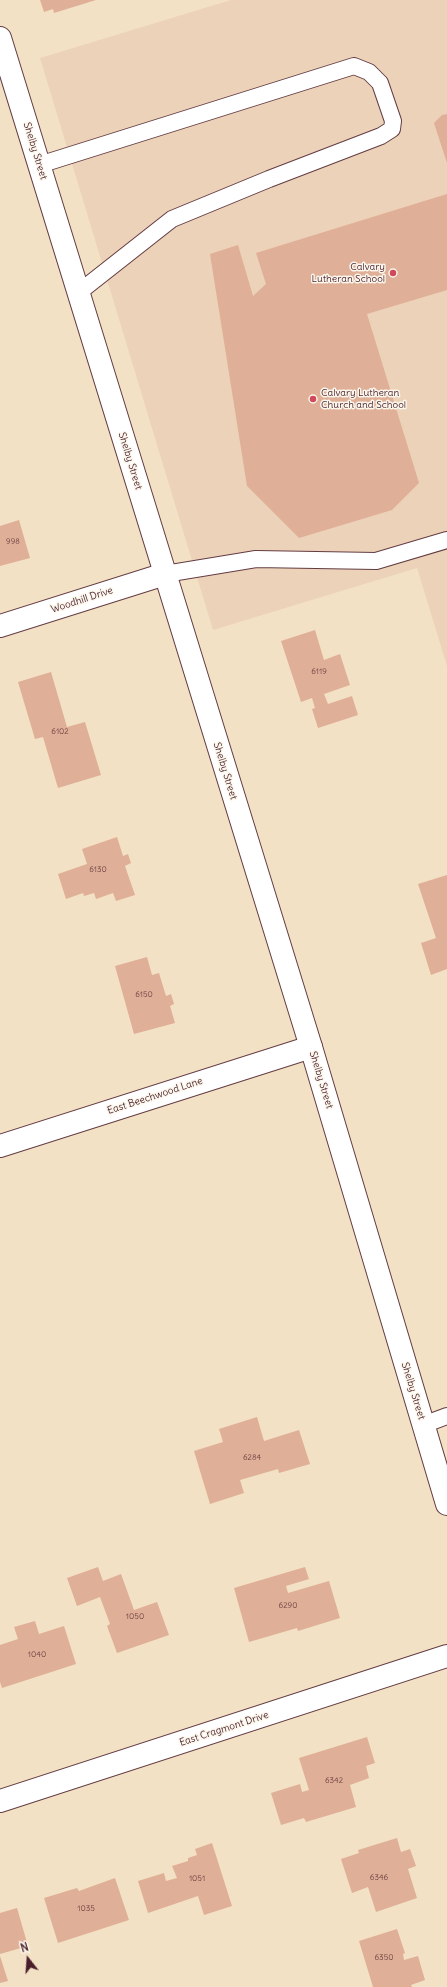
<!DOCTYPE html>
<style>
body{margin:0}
#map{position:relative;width:447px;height:1987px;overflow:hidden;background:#f3e1c5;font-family:Delius,sans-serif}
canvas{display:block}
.north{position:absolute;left:8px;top:1939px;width:40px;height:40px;-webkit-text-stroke:3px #fbf7ec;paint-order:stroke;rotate:343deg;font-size:11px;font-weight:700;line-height:16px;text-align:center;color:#4a1f2b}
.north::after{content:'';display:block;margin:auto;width:14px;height:18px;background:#4a1f2b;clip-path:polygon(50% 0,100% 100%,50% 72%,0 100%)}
</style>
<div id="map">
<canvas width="447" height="1987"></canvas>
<div class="north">N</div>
</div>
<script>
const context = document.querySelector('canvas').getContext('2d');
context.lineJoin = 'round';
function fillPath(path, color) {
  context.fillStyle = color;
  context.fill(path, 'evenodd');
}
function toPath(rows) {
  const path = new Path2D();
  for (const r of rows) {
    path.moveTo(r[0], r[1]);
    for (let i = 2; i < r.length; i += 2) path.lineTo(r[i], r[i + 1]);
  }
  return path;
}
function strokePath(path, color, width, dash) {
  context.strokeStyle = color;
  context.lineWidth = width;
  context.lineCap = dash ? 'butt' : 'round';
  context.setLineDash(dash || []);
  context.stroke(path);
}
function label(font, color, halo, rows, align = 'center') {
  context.font = font + ' Delius,sans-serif';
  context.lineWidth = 3;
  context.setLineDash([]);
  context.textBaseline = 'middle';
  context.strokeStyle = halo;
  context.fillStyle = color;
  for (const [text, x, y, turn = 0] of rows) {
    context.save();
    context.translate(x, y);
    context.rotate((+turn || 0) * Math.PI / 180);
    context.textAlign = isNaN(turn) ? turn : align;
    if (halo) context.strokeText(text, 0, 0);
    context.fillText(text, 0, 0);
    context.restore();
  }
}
fillPath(toPath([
 [231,0,447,0,447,666,417,568,213,630,40,58]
]), '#ecd2b8');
fillPath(toPath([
 [40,0,96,0,54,13,53,9,44,12],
 [447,114,447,163,434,123,442,115],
 [447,194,447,290,367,314,419,483,392,510,299,538,247,486,210,254,238,245,253,296,266,284,256,253],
 [19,520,30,558,0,566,0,526],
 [315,630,324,660,340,654,350,685,324,694,328,704,352,696,358,715,318,728,312,709,315,708,312,698,301,702,281,641],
 [51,672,67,727,85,722,101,775,58,788,43,737,35,739,18,682],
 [117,837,123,856,128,854,131,863,125,866,135,895,116,901,113,893,96,899,94,893,84,896,83,893,66,899,58,874,87,864,82,849],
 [447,875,447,969,431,975,421,943,436,938,418,884],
 [147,957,152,975,159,973,166,996,171,994,174,1004,170,1006,175,1023,134,1034,115,966],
 [257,1417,264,1441,299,1430,310,1464,279,1473,278,1469,240,1480,244,1493,210,1504,194,1451,223,1442,219,1429],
 [98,1567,103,1581,121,1574,134,1610,157,1602,169,1635,117,1653,107,1626,110,1624,100,1597,77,1606,67,1578],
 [305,1567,309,1579,286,1586,288,1593,329,1581,340,1618,298,1631,297,1628,249,1642,234,1588],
 [35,1621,39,1634,64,1626,76,1664,2,1688,0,1682,0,1645,18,1639,14,1627],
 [367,1737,375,1763,366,1766,369,1778,350,1785,356,1807,306,1822,304,1818,281,1825,271,1793,300,1784,302,1792,309,1790,299,1758],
 [397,1838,401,1852,410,1849,416,1866,408,1869,417,1898,376,1912,368,1887,352,1893,341,1859,359,1853,358,1850],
 [212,1843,232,1906,204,1915,198,1896,148,1913,138,1881,164,1873,166,1881,177,1878,172,1866,188,1861,188,1858,197,1855,195,1849],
 [115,1878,129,1920,58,1943,44,1898,77,1888,79,1891],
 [17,1908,28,1946,0,1954,0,1913],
 [397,1929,405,1953,403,1954,404,1960,418,1956,425,1980,411,1985,412,1987,373,1987,359,1941],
 [0,1956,8,1981,0,1983]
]), '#dfaf97');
const service = toPath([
 [39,165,354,66,369,72,380,83,393,121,392,129,381,136,269,179,172,219,78,293],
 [165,574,256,559,376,561,447,540],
 [423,1425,447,1416]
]);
const minor = toPath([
 [0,626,165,574],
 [0,1146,311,1047],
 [0,1801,447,1656]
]);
const tertiary = toPath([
 [0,38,311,1047,447,1504]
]);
strokePath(service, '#633c42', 18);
strokePath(minor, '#633c42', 24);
strokePath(tertiary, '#633c42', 24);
strokePath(service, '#fff', 16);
strokePath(minor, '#fff', 22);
strokePath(tertiary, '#fff', 22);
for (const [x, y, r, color] of [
 [393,273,4,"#d1495b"],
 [313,399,4,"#d1495b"]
]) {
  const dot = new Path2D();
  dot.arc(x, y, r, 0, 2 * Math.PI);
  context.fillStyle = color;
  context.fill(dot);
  strokePath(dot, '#fbf7ec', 1.5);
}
label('8px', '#6f4346', null, [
 ["998",13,542],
 ["6119",319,672],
 ["6102",60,732],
 ["6130",98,870],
 ["6150",144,995],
 ["6284",252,1458],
 ["6290",288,1606],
 ["1050",135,1617],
 ["1040",37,1655],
 ["6342",334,1781],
 ["6346",379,1878],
 ["1051",197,1879],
 ["1035",86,1909],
 ["6350",384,1958]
]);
label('10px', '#4a1f2b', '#fbf7ec', [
 ["Shelby Street",35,151,73],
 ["Shelby Street",130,461,73],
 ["Woodhill Drive",82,600,-18],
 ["Shelby Street",225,771,73],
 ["Shelby Street",321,1080,73],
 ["East Beechwood Lane",155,1096,-18],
 ["Shelby Street",413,1391,73],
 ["East Cragmont Drive",224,1729,-18]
]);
label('10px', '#4a1f2b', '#fbf7ec', [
 ["Calvary",385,267],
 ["Lutheran School",385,279],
 ["Calvary Lutheran",321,393,"left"],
 ["Church and School",321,405,"left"]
], 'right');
</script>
